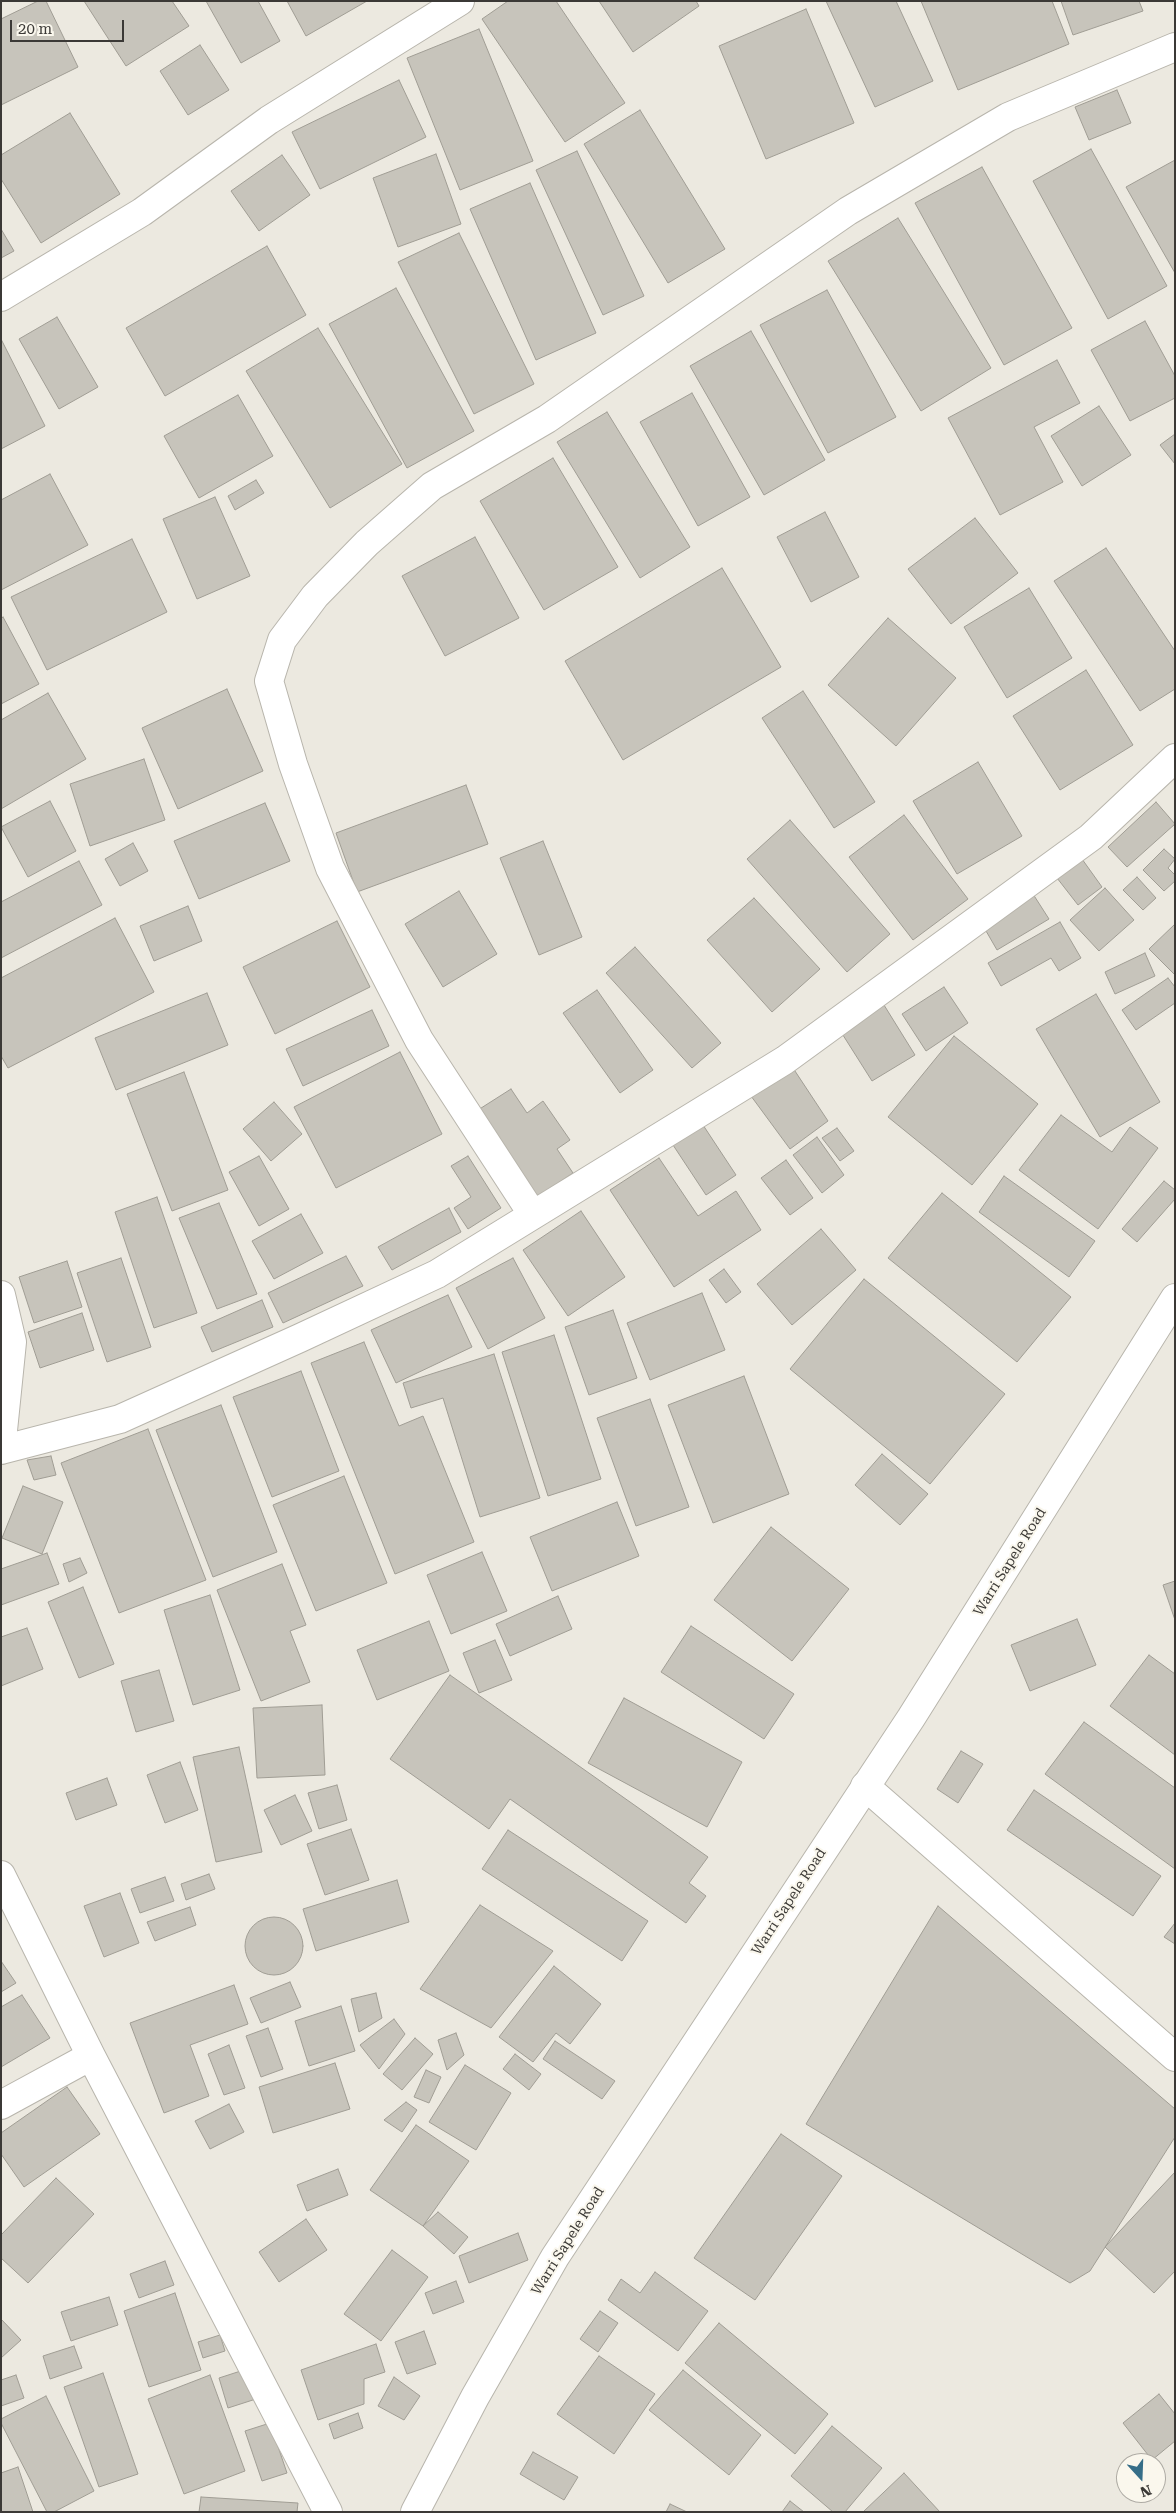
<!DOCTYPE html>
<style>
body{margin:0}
#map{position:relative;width:1176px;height:2513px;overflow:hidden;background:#ece9e0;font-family:"Roboto Serif",serif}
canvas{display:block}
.frame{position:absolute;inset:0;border:2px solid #3b3936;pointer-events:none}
.north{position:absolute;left:1116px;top:2453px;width:50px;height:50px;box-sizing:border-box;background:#faf7ed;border:1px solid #aeaba4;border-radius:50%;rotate:160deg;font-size:14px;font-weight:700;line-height:20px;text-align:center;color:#3b3936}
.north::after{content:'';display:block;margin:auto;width:18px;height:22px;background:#366e88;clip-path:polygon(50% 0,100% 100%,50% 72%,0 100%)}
.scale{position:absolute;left:10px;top:20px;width:114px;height:22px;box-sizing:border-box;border:2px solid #3b3936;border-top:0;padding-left:6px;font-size:15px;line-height:18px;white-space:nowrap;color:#3b3936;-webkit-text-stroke:4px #faf7ed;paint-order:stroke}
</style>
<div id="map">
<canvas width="1176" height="2513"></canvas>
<div class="frame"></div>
<div class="north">N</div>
<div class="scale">20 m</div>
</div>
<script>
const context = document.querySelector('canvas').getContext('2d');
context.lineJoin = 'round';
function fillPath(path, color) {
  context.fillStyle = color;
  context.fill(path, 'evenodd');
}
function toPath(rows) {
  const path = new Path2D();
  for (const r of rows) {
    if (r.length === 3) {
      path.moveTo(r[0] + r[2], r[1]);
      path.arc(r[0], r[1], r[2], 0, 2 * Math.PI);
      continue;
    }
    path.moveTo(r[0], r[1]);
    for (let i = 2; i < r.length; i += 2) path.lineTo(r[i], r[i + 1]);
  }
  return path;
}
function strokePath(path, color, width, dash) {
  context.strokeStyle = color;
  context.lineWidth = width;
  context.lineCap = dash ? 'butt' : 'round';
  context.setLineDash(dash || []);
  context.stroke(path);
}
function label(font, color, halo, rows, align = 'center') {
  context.font = font + ' "Roboto Serif",serif';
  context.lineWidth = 4;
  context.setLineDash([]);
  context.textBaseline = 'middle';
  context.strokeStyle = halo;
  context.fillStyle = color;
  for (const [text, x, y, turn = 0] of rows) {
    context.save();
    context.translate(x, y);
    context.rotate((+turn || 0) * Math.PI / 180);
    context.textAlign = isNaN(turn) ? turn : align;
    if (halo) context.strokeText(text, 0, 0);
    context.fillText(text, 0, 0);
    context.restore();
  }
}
const building = toPath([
 [38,1,46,1,78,67,1,105,1,19,38,1],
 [84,1,172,1,189,26,126,66,84,1],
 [206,1,258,1,280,41,241,63,206,1],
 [287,1,367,1,306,36,287,1],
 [508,1,556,1,625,103,565,142,482,19,508,1],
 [599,1,696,1,699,6,633,52,599,1],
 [826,1,896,1,933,81,875,107,826,1],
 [921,1,1052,1,1069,44,958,90,921,1],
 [1061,1,1139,1,1143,11,1073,35,1061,1],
 [806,9,854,123,766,159,719,46,806,9],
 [479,29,533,161,460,190,407,58,479,29],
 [200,45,229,90,188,115,160,71,200,45],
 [399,80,426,137,320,189,292,132,399,80],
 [1117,90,1131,123,1089,140,1075,107,1117,90],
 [640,110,725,249,668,283,584,144,640,110],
 [70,113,120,194,41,243,1,179,1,155,70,113],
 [1091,149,1167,286,1108,319,1033,181,1091,149],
 [577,151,644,296,603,315,536,170,577,151],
 [436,154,461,224,398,247,373,178,436,154],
 [282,155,310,195,259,231,231,191,282,155],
 [1175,160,1175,273,1126,187,1175,160],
 [982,167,1072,328,1004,365,915,203,982,167],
 [530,183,596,333,536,360,470,209,530,183],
 [898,218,991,368,921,411,828,261,898,218],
 [1,229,14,251,1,258,1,229],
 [459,233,534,384,474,414,398,262,459,233],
 [267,246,306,315,165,396,126,328,267,246],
 [396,288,474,431,407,468,329,324,396,288],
 [827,290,896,417,828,453,760,325,827,290],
 [57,317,98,387,59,409,19,339,57,317],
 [1145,321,1175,376,1175,398,1130,421,1091,350,1145,321],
 [318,328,402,464,330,508,246,371,318,328],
 [751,331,825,460,764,495,690,366,751,331],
 [1,339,45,426,1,449,1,339],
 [1057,360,1080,403,1034,427,1063,482,1000,515,948,418,1057,360],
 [692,393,750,497,698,526,640,422,692,393],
 [238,395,273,456,199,498,164,436,238,395],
 [1099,406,1131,455,1082,486,1051,436,1099,406],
 [607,412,690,547,640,578,557,442,607,412],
 [1175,434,1175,464,1160,445,1175,434],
 [553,458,618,567,544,610,480,501,553,458],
 [50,474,88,545,1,590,1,500,50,474],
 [256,480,264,493,235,510,228,496,256,480],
 [215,497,250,576,197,599,163,519,215,497],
 [825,512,859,577,811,602,777,537,825,512],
 [975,518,1018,573,951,624,908,569,975,518],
 [475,537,519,618,445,656,402,576,475,537],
 [132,539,167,612,47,670,11,597,132,539],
 [1106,548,1175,651,1175,689,1140,711,1054,581,1106,548],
 [722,568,781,667,623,760,565,661,722,568],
 [1029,588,1072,658,1007,698,964,627,1029,588],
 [3,617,39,684,1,704,1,619,3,617],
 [888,618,956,678,896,746,828,685,888,618],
 [1086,670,1133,745,1060,790,1013,716,1086,670],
 [227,689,263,771,178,809,142,728,227,689],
 [803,691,875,802,834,828,762,718,803,691],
 [48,693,86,759,1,809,1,720,48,693],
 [144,759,165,820,90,846,70,784,144,759],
 [978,762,1022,836,957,874,913,801,978,762],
 [466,785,488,844,357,892,336,833,466,785],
 [50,801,76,851,28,877,1,827,50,801],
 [1156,802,1175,824,1127,867,1108,847,1156,802],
 [265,803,290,861,199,899,174,841,265,803],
 [904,815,968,899,913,940,849,857,904,815],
 [790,820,890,934,847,972,747,859,790,820],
 [543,841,582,937,539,955,500,858,543,841],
 [133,843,148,871,120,886,105,859,133,843],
 [1164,849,1175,859,1168,868,1175,875,1175,881,1164,891,1143,870,1164,849],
 [1082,859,1102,887,1078,905,1057,878,1082,859],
 [79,861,102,905,1,958,1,902,79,861],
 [1137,877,1156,898,1143,910,1123,890,1137,877],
 [1105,888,1134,920,1099,951,1070,920,1105,888],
 [459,891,497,954,443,987,405,924,459,891],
 [1033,894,1049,919,997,950,982,924,1033,894],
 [754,898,820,969,772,1012,707,940,754,898],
 [188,906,202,941,154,961,140,926,188,906],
 [115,918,154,992,8,1068,1,1056,1,978,115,918],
 [337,921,370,987,275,1034,243,967,337,921],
 [1060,922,1081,958,1059,971,1051,958,1001,986,988,963,1060,922],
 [1175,924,1175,975,1149,949,1175,924],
 [635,947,721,1043,692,1068,606,973,635,947],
 [1145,953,1155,976,1115,994,1105,972,1145,953],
 [1168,978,1175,987,1175,1003,1136,1030,1122,1010,1168,978],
 [944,987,968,1023,926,1051,902,1014,944,987],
 [597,990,653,1070,620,1093,563,1013,597,990],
 [207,993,228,1045,116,1090,95,1038,207,993],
 [1096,994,1160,1102,1100,1137,1036,1029,1096,994],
 [884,1005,915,1055,872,1081,841,1032,884,1005],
 [372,1010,389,1046,303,1086,286,1049,372,1010],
 [954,1036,1038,1104,972,1185,888,1117,954,1036],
 [400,1052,442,1134,336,1188,294,1107,400,1052],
 [791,1065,828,1121,790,1149,751,1096,791,1065],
 [184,1072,228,1190,172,1211,127,1094,184,1072],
 [511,1089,527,1113,543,1101,570,1140,557,1149,573,1173,536,1198,478,1110,511,1089],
 [274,1102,302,1134,271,1161,243,1129,274,1102],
 [1061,1115,1112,1152,1130,1127,1158,1148,1098,1229,1019,1170,1061,1115],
 [703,1125,736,1175,706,1195,673,1145,703,1125],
 [837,1128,854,1151,840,1161,822,1138,837,1128],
 [817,1137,844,1175,822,1193,793,1155,817,1137],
 [259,1156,289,1209,259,1226,229,1172,259,1156],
 [468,1156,501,1208,468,1229,454,1208,471,1197,451,1166,468,1156],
 [659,1158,698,1216,736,1191,761,1230,674,1287,610,1190,659,1158],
 [786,1160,813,1198,790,1215,761,1178,786,1160],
 [1004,1176,1095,1241,1069,1277,979,1212,1004,1176],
 [1164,1181,1175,1190,1175,1199,1137,1242,1122,1229,1164,1181],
 [942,1193,1071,1297,1017,1362,888,1258,942,1193],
 [157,1197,197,1313,154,1328,115,1212,157,1197],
 [219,1203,257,1294,217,1309,179,1218,219,1203],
 [449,1208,461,1232,392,1270,378,1247,449,1208],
 [581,1211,625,1277,568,1316,523,1250,581,1211],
 [301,1214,323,1253,274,1279,252,1241,301,1214],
 [821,1229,856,1270,792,1325,757,1284,821,1229],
 [346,1256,363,1286,283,1323,268,1293,346,1256],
 [121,1258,151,1347,107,1362,77,1273,121,1258],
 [513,1258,545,1318,488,1349,456,1288,513,1258],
 [67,1261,82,1307,34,1323,19,1277,67,1261],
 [724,1269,741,1292,726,1303,709,1280,724,1269],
 [864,1279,1005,1394,930,1484,790,1369,864,1279],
 [702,1293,725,1350,650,1380,627,1323,702,1293],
 [448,1295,472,1347,396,1383,371,1330,448,1295],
 [262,1300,273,1327,212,1352,201,1327,262,1300],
 [613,1310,637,1378,589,1395,565,1327,613,1310],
 [82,1313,94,1350,40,1368,28,1332,82,1313],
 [554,1335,601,1479,548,1496,502,1352,554,1335],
 [364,1342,399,1426,423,1416,474,1542,395,1574,311,1363,364,1342],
 [494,1354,540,1498,480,1517,443,1398,411,1408,403,1383,494,1354],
 [301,1371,339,1471,272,1497,233,1397,301,1371],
 [744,1376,789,1494,713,1523,668,1405,744,1376],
 [650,1399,689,1507,636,1526,597,1418,650,1399],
 [221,1405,277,1552,213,1577,156,1430,221,1405],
 [148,1429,206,1580,119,1613,61,1463,148,1429],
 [882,1454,928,1494,900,1525,855,1485,882,1454],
 [51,1456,56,1475,34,1480,27,1460,51,1456],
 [344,1476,387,1583,316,1611,273,1505,344,1476],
 [23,1486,63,1502,42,1554,2,1538,23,1486],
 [617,1502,639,1556,552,1591,530,1537,617,1502],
 [771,1527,849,1589,792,1661,714,1600,771,1527],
 [482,1552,507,1611,451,1634,427,1575,482,1552],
 [47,1553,59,1584,1,1605,1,1569,47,1553],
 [80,1558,87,1573,69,1582,63,1564,80,1558],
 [282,1564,306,1625,290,1631,310,1682,261,1701,217,1590,282,1564],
 [1175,1581,1175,1620,1163,1585,1175,1581],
 [83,1587,114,1664,79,1678,48,1602,83,1587],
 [210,1595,240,1690,193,1705,164,1610,210,1595],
 [558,1596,572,1629,510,1656,496,1624,558,1596],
 [1077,1619,1096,1665,1030,1691,1011,1645,1077,1619],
 [429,1621,449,1671,377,1700,357,1650,429,1621],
 [691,1626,794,1694,764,1739,661,1672,691,1626],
 [27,1628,43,1669,1,1686,1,1637,27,1628],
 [495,1640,512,1680,479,1693,463,1653,495,1640],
 [1149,1655,1175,1674,1175,1755,1110,1706,1149,1655],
 [159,1670,174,1721,136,1732,121,1681,159,1670],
 [450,1675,708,1857,689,1883,706,1896,686,1923,510,1799,489,1829,390,1759,450,1675],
 [624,1698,742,1762,707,1827,588,1763,624,1698],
 [322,1705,325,1775,257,1778,253,1708,322,1705],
 [1084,1722,1175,1788,1175,1869,1045,1774,1084,1722],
 [239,1747,262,1852,216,1862,193,1757,239,1747],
 [961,1751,983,1764,958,1803,937,1789,961,1751],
 [180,1762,198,1810,165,1823,147,1775,180,1762],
 [107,1778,117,1805,76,1820,66,1793,107,1778],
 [337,1785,347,1820,319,1829,308,1793,337,1785],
 [1034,1790,1161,1876,1133,1916,1007,1830,1034,1790],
 [295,1795,312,1831,281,1845,264,1810,295,1795],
 [351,1829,369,1880,325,1895,307,1844,351,1829],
 [508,1830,648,1921,622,1961,482,1869,508,1830],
 [209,1874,215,1889,186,1900,181,1884,209,1874],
 [165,1877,174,1901,140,1913,131,1889,165,1877],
 [397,1880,409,1922,316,1951,303,1909,397,1880],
 [120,1893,139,1943,104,1957,84,1906,120,1893],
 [480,1905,553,1951,491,2028,420,1989,480,1905],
 [938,1906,1175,2109,1175,2137,1090,2271,1070,2283,806,2124,938,1906],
 [190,1907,196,1925,155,1941,147,1922,190,1907],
 [274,1946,29],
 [1175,1923,1175,1944,1164,1937,1175,1923],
 [1,1961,16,1983,1,1992,1,1961],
 [554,1966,601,2004,570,2044,556,2033,533,2062,499,2037,554,1966],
 [290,1982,301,2007,261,2023,250,1998,290,1982],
 [234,1985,248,2024,190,2045,209,2096,164,2113,130,2023,234,1985],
 [376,1993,382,2018,359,2032,351,1999,376,1993],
 [22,1995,50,2038,1,2067,1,2007,22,1995],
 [341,2006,355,2051,309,2066,295,2021,341,2006],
 [394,2019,405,2034,379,2069,360,2045,394,2019],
 [268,2028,283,2069,261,2077,246,2036,268,2028],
 [456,2033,464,2055,447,2070,438,2040,456,2033],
 [415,2038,433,2054,402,2090,383,2074,415,2038],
 [555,2041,615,2081,602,2099,543,2059,555,2041],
 [229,2045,245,2088,224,2095,208,2054,229,2045],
 [515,2054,541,2074,529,2090,503,2069,515,2054],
 [335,2063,350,2109,273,2133,259,2087,335,2063],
 [465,2065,511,2093,476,2150,429,2122,465,2065],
 [426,2070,441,2077,429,2103,414,2097,426,2070],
 [67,2087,100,2134,24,2187,1,2154,1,2133,67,2087],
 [406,2102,417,2110,402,2132,384,2120,406,2102],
 [229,2104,244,2132,210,2149,195,2121,229,2104],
 [416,2125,469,2161,423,2226,370,2190,416,2125],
 [781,2134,842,2176,755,2300,694,2258,781,2134],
 [338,2169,348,2195,307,2211,297,2185,338,2169],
 [1175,2172,1175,2271,1154,2293,1105,2247,1175,2172],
 [56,2178,94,2214,28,2283,1,2258,1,2235,56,2178],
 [438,2212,468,2237,454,2254,423,2226,438,2212],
 [306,2219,327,2250,279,2282,259,2252,306,2219],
 [518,2233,528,2260,469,2283,459,2256,518,2233],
 [392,2250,428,2277,381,2341,344,2314,392,2250],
 [165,2261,174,2285,139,2298,130,2274,165,2261],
 [655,2272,708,2311,678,2351,608,2300,621,2279,640,2293,655,2272],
 [456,2281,464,2302,433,2314,425,2293,456,2281],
 [175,2293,201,2370,149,2387,124,2311,175,2293],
 [109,2297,118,2325,71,2341,61,2312,109,2297],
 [600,2311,618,2323,598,2352,580,2339,600,2311],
 [1,2319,21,2340,1,2358,1,2319],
 [719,2323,828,2414,795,2454,685,2363,719,2323],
 [424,2331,436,2364,407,2374,395,2342,424,2331],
 [220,2335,225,2351,203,2358,198,2342,220,2335],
 [376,2344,385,2372,364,2379,364,2404,318,2420,301,2370,376,2344],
 [74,2346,82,2368,50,2379,43,2356,74,2346],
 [599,2356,655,2394,614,2454,557,2414,599,2356],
 [250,2368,259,2398,228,2408,219,2378,250,2368],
 [683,2370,761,2435,729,2475,649,2410,683,2370],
 [103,2373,138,2474,99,2487,64,2387,103,2373],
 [16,2375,24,2398,1,2406,1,2380,16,2375],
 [210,2375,245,2471,184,2494,148,2399,210,2375],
 [394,2377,420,2396,404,2420,378,2406,394,2377],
 [1159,2394,1175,2414,1175,2441,1152,2460,1123,2423,1159,2394],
 [46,2396,94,2491,54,2512,47,2512,1,2423,1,2419,46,2396],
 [358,2413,363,2428,334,2439,329,2424,358,2413],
 [270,2423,287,2473,262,2481,245,2431,270,2423],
 [832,2426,882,2468,845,2512,833,2512,791,2476,832,2426],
 [533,2452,578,2477,564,2500,520,2474,533,2452],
 [18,2467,33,2512,1,2512,1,2473,18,2467],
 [904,2473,940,2512,863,2512,904,2473],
 [201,2497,298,2503,297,2512,199,2512,201,2497],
 [790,2501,804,2512,782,2512,790,2501],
 [670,2504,687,2512,666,2512,670,2504]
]);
fillPath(building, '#c7c4bb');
strokePath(building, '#a09d94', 1);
const street = toPath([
 [1,297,142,212,269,120,460,1],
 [533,1215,419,1040,330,868,293,764,269,681,282,640,315,596,367,543,432,486,547,419,848,211,1008,117,1175,47],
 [1,1295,12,1342,1,1450],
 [1,1450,120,1419,300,1338,437,1274,785,1060,1091,837,1175,758],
 [865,1786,1175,2057],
 [1,1875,91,2056,328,2512],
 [1,2105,91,2056]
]);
const highway = toPath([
 [415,2512,475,2397,555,2257,911,1718,1175,1298]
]);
strokePath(street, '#b8b5ac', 30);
strokePath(highway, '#b8b5ac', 30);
strokePath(street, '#fff', 28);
strokePath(highway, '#fff', 28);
label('14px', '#3b3936', '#faf7ed', [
 ["Warri Sapele Road",1010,1562,-58],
 ["Warri Sapele Road",789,1902,-57],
 ["Warri Sapele Road",568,2241,-58]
]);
</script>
